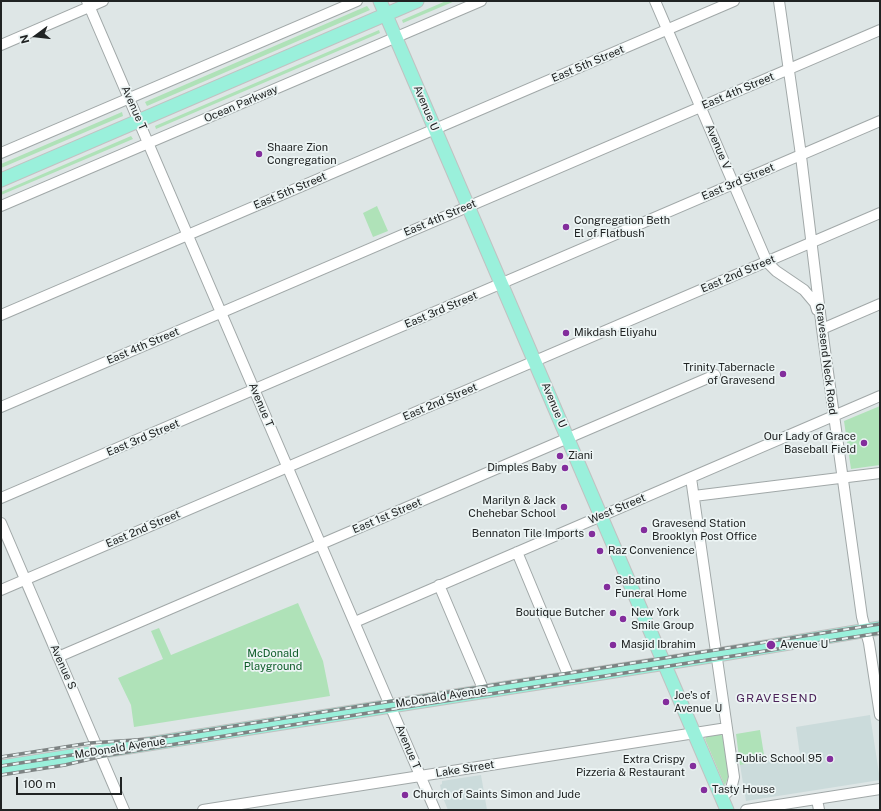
<!DOCTYPE html>
<style>
body{margin:0}
#map{position:relative;width:881px;height:811px;overflow:hidden;background:#dee6e6;font-family:"Public Sans",sans-serif}
canvas{display:block}
.frame{position:absolute;inset:0;border:2px solid #202323;pointer-events:none}
.north{position:absolute;left:16px;top:16px;width:40px;height:40px;-webkit-text-stroke:3px #ecf4f4;paint-order:stroke;rotate:255deg;font-size:11px;font-weight:700;line-height:16px;text-align:center;color:#202323}
.north::after{content:'';display:block;margin:auto;width:14px;height:18px;background:#202323;clip-path:polygon(50% 0,100% 100%,50% 72%,0 100%)}
.scale{position:absolute;left:16px;top:777px;width:106px;height:18px;box-sizing:border-box;border:2px solid #202323;border-top:0;padding-left:5px;font-size:12px;line-height:14px;white-space:nowrap;color:#202323;-webkit-text-stroke:3px #ecf4f4;paint-order:stroke}
</style>
<div id="map">
<canvas width="881" height="811"></canvas>
<div class="frame"></div>
<div class="north">N</div>
<div class="scale">100 m</div>
</div>
<script>
const context = document.querySelector('canvas').getContext('2d');
context.lineJoin = 'round';
function fillPath(path, color) {
  context.fillStyle = color;
  context.fill(path, 'evenodd');
}
function toPath(rows) {
  const path = new Path2D();
  for (const r of rows) {
    path.moveTo(r[0], r[1]);
    for (let i = 2; i < r.length; i += 2) path.lineTo(r[i], r[i + 1]);
  }
  return path;
}
function strokePath(path, color, width, dash) {
  context.strokeStyle = color;
  context.lineWidth = width;
  context.lineCap = dash ? 'butt' : 'round';
  context.setLineDash(dash || []);
  context.stroke(path);
}
function label(font, color, halo, rows, align = 'center') {
  context.font = font + ' "Public Sans",sans-serif';
  context.lineWidth = 3.5;
  context.setLineDash([]);
  context.textBaseline = 'middle';
  context.strokeStyle = halo;
  context.fillStyle = color;
  for (const [text, x, y, turn = 0] of rows) {
    context.save();
    context.translate(x, y);
    context.rotate((+turn || 0) * Math.PI / 180);
    context.textAlign = isNaN(turn) ? turn : align;
    if (halo) context.strokeText(text, 0, 0);
    context.fillText(text, 0, 0);
    context.restore();
  }
}
fillPath(toPath([
 [870,715,880,780,746,801,740,765,800,756,796,727],
 [481,775,487,810,448,810,443,798,440,785,442,784,442,781]
]), '#cbdbdb');
fillPath(toPath([
 [446,1,455,1,403,23,402,20],
 [367,6,370,10,147,106,145,102],
 [379,30,380,33,156,129,155,126],
 [122,112,123,116,1,168,1,164],
 [131,136,133,139,1,195,1,192],
 [377,206,388,231,373,237,363,213],
 [880,406,880,465,851,469,844,421],
 [298,603,323,661,330,696,134,727,131,705,118,678,163,659,151,631,159,628,171,655],
 [760,730,765,761,740,765,736,734],
 [721,734,723,738,729,775,725,785,724,784,705,739,707,736]
]), '#afe2b8');
const minor = toPath([
 [87,1,435,810],
 [655,1,767,262,776,271,804,290,815,303,817,310],
 [779,1,800,148,822,329,862,617,869,643,880,715],
 [1,45,103,1],
 [1,153,357,1],
 [1,206,481,1],
 [1,315,734,1],
 [822,329,880,304],
 [1,407,880,30],
 [691,478,734,777,731,789,722,797],
 [694,496,880,473],
 [1,498,880,121],
 [1,523,124,810],
 [517,552,569,677],
 [439,585,484,691],
 [1,590,880,213],
 [355,622,880,396],
 [58,657,715,375],
 [817,799,819,810],
 [203,810,727,728],
 [746,810,880,789]
]);
const major = toPath([
 [380,1,727,810],
 [1,180,417,1],
 [1,767,717,655,880,628]
]);
strokePath(minor, '#a1a8a8', 12);
strokePath(major, '#c1c1c1', 15);
strokePath(minor, '#fff', 10);
strokePath(major, '#9af0db', 13);
const rail = toPath([
 [1,757,90,743,150,739,177,735,880,624],
 [1,766,117,748],
 [1,775,65,765,103,756,285,726,880,633]
]);
strokePath(rail, '#7d8383', 3.5);
strokePath(rail, '#ecf4f4', 2, [6]);
for (const [x, y, r, color] of [
 [259,154,4,"#832d9c"],
 [566,227,4,"#832d9c"],
 [566,333,4,"#832d9c"],
 [783,374,4,"#832d9c"],
 [864,443,4,"#832d9c"],
 [560,456,4,"#832d9c"],
 [565,468,4,"#832d9c"],
 [564,507,4,"#832d9c"],
 [644,530,4,"#832d9c"],
 [592,534,4,"#832d9c"],
 [600,551,4,"#832d9c"],
 [607,587,4,"#832d9c"],
 [613,613,4,"#832d9c"],
 [623,619,4,"#832d9c"],
 [613,645,4,"#832d9c"],
 [771,645,5,"#832d9c"],
 [666,702,4,"#832d9c"],
 [830,759,4,"#832d9c"],
 [693,766,4,"#832d9c"],
 [704,790,4,"#832d9c"],
 [405,795,4,"#832d9c"]
]) {
  const dot = new Path2D();
  dot.arc(x, y, r, 0, 2 * Math.PI);
  context.fillStyle = color;
  context.fill(dot);
  strokePath(dot, '#ecf4f4', 1.5);
}
label('11px', '#202323', '#ecf4f4', [
 ["East 5th Street",588,64,-23],
 ["East 4th Street",738,91,-23],
 ["Ocean Parkway",241,104,-23],
 ["Avenue T",134,108,66],
 ["Avenue U",426,108,67],
 ["Avenue V",718,147,67],
 ["East 3rd Street",738,182,-23],
 ["East 5th Street",290,191,-23],
 ["East 4th Street",440,218,-23],
 ["East 2nd Street",738,274,-23],
 ["East 3rd Street",441,310,-23],
 ["East 4th Street",143,346,-23],
 ["Gravesend Neck Road",826,359,83],
 ["East 2nd Street",440,402,-23],
 ["Avenue T",261,405,67],
 ["Avenue U",554,405,67],
 ["East 3rd Street",143,438,-23],
 ["West Street",617,509,-23],
 ["East 1st Street",387,516,-23],
 ["East 2nd Street",143,529,-23],
 ["Avenue S",63,667,66],
 ["McDonald Avenue",441,697,-9],
 ["Avenue T",408,747,67],
 ["McDonald Avenue",120,748,-9],
 ["Lake Street",465,769,-9]
]);
label('11px', '#202323', '#ecf4f4', [
 ["Shaare Zion",267,148],
 ["Congregation",267,161],
 ["Congregation Beth",574,221],
 ["El of Flatbush",574,234],
 ["Mikdash Eliyahu",574,333],
 ["Trinity Tabernacle",775,368,"right"],
 ["of Gravesend",775,381,"right"],
 ["Our Lady of Grace",856,437,"right"],
 ["Baseball Field",856,450,"right"],
 ["Ziani",568,456],
 ["Dimples Baby",557,468,"right"],
 ["Marilyn & Jack",556,501,"right"],
 ["Chehebar School",556,514,"right"],
 ["Gravesend Station",652,524],
 ["Brooklyn Post Office",652,537],
 ["Bennaton Tile Imports",584,534,"right"],
 ["Raz Convenience",608,551],
 ["Sabatino",615,581],
 ["Funeral Home",615,594],
 ["Boutique Butcher",605,613,"right"],
 ["New York",631,613],
 ["Smile Group",631,626],
 ["Masjid Ibrahim",621,645],
 ["Avenue U",780,645],
 ["Joe's of",674,696],
 ["Avenue U",674,709],
 ["Public School 95",822,759,"right"],
 ["Extra Crispy",685,760,"right"],
 ["Pizzeria & Restaurant",685,773,"right"],
 ["Tasty House",712,790],
 ["Church of Saints Simon and Jude",413,795]
], 'left');
label('11px', '#0e5c29', '#ecf4f4', [
 ["McDonald",273,654],
 ["Playground",273,667]
]);
context.letterSpacing = '1px';
label('12px', '#4d245a', '#ecf4f4', [
 ["GRAVESEND",777,698]
]);
context.letterSpacing = '0px';
</script>
